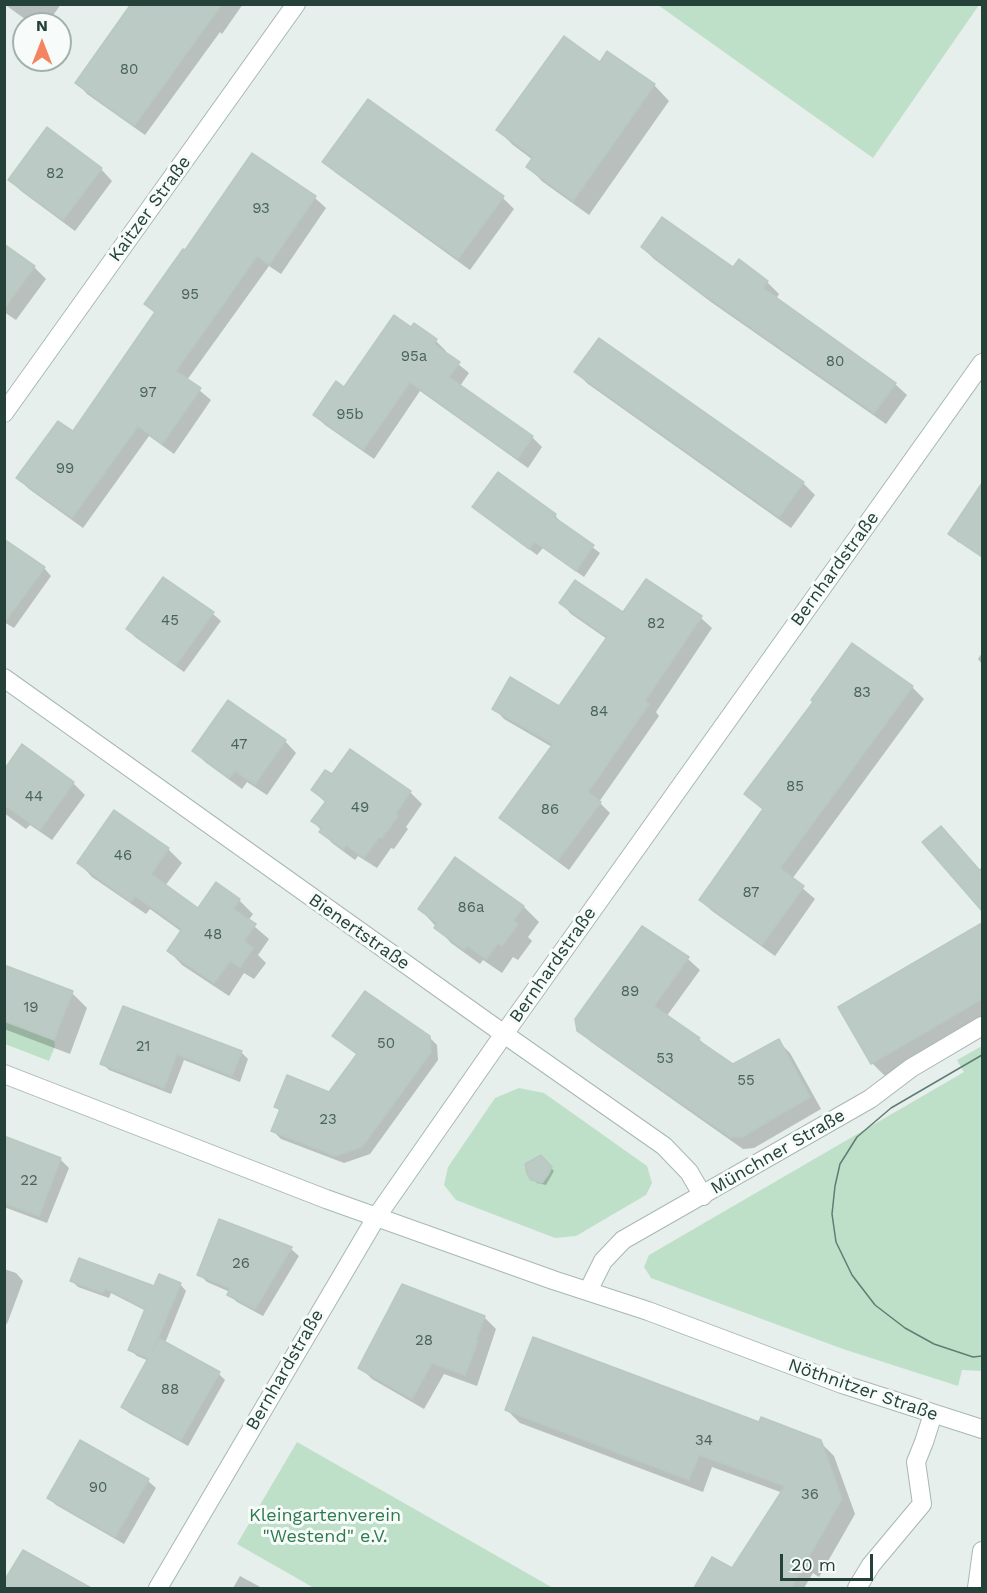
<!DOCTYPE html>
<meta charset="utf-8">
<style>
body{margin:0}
#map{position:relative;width:987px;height:1593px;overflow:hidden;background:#e6efeb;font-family:"Work Sans",sans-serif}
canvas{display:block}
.frame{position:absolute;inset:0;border:6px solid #24423a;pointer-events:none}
.north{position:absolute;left:12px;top:12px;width:60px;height:60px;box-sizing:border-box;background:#f7fbf9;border:2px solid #a3b1ad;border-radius:50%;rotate:0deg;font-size:16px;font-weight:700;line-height:24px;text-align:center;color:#24423a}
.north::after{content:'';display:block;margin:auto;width:21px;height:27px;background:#f4845f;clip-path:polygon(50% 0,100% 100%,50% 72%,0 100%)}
.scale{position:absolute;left:780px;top:1554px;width:93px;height:27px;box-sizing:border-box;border:3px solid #24423a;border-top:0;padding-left:8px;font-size:18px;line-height:21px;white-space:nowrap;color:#24423a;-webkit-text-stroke:4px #f7fbf9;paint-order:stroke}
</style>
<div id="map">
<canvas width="987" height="1593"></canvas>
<div class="frame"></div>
<div class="north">N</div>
<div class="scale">20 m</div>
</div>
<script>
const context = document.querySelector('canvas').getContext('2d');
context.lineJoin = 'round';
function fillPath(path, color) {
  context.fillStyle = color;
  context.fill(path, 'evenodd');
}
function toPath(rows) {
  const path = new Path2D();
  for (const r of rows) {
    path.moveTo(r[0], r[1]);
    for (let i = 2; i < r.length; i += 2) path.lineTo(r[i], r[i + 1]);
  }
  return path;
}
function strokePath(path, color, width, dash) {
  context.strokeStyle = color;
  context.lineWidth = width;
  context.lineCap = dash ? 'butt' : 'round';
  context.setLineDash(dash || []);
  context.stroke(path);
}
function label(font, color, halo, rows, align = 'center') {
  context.font = font + ' "Work Sans",sans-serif';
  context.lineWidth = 6;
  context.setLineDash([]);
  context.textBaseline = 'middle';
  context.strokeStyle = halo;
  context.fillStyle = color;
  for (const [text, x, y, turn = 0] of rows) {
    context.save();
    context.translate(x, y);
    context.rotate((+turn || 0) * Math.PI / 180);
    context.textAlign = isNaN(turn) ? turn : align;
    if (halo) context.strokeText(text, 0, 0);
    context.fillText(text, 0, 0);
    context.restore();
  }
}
fillPath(toPath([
 [658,5,979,4,979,5,873,158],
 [4,1021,54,1040,55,1046,49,1061,5,1044],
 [982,1046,982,1371,962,1370,958,1386,843,1349,651,1278,644,1267,649,1255,964,1072,957,1060],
 [519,1088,544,1093,647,1166,652,1183,646,1195,576,1236,555,1238,456,1200,444,1185,448,1167,495,1098],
 [297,1442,553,1588,314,1588,237,1544]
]), '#bfe0c8');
fillPath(toPath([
 [4,4,61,4,47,24,32,24],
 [149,4,243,4,222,34,220,32,145,135,87,94,77,83],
 [600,64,654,85,669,101,589,215,543,182,528,167,533,160,513,145,498,130],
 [252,155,315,198,326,208,281,274,269,266,187,380,211,400,174,454,149,436,83,528,29,489,18,478,73,433,156,314,146,303,185,253],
 [324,162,503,198,514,209,470,270,336,173],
 [101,169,112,181,75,231,21,191,10,180],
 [4,246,34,267,46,279,16,320,4,312],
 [642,247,734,269,767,282,779,294,776,299,895,384,907,395,886,424,711,302,654,259],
 [414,325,436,341,446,351,445,353,469,373,460,386,532,437,542,447,528,468,420,391,374,459,325,425,315,415],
 [576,372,803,483,815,495,791,528,588,384],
 [982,486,982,555,959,539,959,543,950,534],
 [482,514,555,515,561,523,600,553,584,577,543,548,537,555],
 [44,568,51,576,14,628,4,622],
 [163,579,213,614,221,621,184,672,135,637,128,629],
 [646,581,701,618,712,628,656,712,659,716,599,802,610,813,569,870,512,828,501,818,552,747,504,719,494,708,559,708,607,639,571,614,561,603,623,614],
 [982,653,982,664,978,659],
 [912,687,924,699,792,879,815,899,775,956,712,911,701,900,764,811,746,794],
 [285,741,296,753,267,795,247,782,242,789,205,762,194,750],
 [23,746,73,783,85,795,52,840,30,825,26,829,4,813,4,772],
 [350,751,410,792,422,804,406,827,408,829,394,849,391,848,377,868,358,856,355,860,332,843,313,821,326,803,313,790,332,776],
 [115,812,168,849,182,863,165,886,198,910,239,900,253,914,248,921,269,939,258,955,266,963,254,979,244,973,229,996,182,965,169,951,182,932,150,909,146,914,92,877,79,863],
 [925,842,955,843,979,870,982,867,982,909],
 [455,859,524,907,539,922,528,937,532,941,518,960,513,957,502,973,483,960,480,964,451,943,420,909],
 [982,925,982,1023,887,1078,872,1063,840,1008],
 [643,928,688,959,700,970,666,1017,699,1039,711,1051,733,1066,778,1041,790,1053,821,1109,754,1148,743,1149,591,1042,579,1030],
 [4,967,72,993,87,1008,70,1054,4,1029],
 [123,1008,241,1052,248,1059,240,1082,184,1060,171,1094,109,1070,102,1063],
 [334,1036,429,1037,437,1045,438,1060,370,1154,344,1163,281,1139,273,1131,281,1112,276,1107,330,1093,358,1055],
 [4,1138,60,1159,69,1168,47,1223,4,1207],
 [541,1157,554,1171,546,1185,537,1183,532,1179],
 [219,1221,291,1249,299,1256,263,1316,237,1302,229,1295,230,1292,207,1282,199,1274],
 [4,1269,16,1273,23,1281,7,1324,4,1323],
 [71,1280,155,1288,180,1284,186,1291,165,1343,219,1374,225,1380,188,1446,129,1413,123,1407,149,1361,137,1356,130,1350,146,1311,111,1293,109,1298,78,1287],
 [484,1317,496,1329,477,1386,444,1374,424,1409,372,1379,360,1367],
 [507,1410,760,1424,820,1442,834,1456,855,1514,819,1577,813,1573,804,1588,696,1588,713,1559,732,1570,783,1493,712,1467,703,1492,520,1423],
 [148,1481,156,1488,124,1544,56,1505,48,1497],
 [240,1576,262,1588,233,1588],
 [78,1583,84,1588,4,1588,4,1584]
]), '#0003');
const building = toPath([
 [131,4,222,4,134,126,75,83,131,4],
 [564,36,600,62,607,51,655,84,573,201,526,167,533,157,496,130,564,36],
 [368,99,504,196,458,259,322,162,368,99],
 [47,127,102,168,63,220,8,180,47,127],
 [252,153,316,196,269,265,257,256,176,371,201,388,162,444,138,426,72,518,16,478,58,421,73,431,155,312,144,304,183,249,185,250,252,153],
 [662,217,733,267,739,259,768,281,763,288,896,383,874,413,697,290,641,247,662,217],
 [4,244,35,266,4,309,4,244],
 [394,315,411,327,414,323,437,339,434,344,460,362,449,377,533,436,517,459,410,382,363,450,313,415,336,381,344,387,394,315],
 [599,338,804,482,779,517,574,372,599,338],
 [498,472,556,514,554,517,594,545,576,571,535,542,529,549,472,507,498,472],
 [982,483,982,557,948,534,982,483],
 [4,539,45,567,4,623,4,539],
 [163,577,214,612,176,665,126,629,163,577],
 [646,579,702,616,645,701,649,704,588,792,601,802,558,860,499,818,553,744,492,709,510,677,559,706,607,637,559,603,575,580,623,612,646,579],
 [852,643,913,686,780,868,804,886,762,945,699,900,763,809,744,794,813,702,811,700,852,643],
 [228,700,286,740,255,784,235,771,229,778,192,751,228,700],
 [22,744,74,782,40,830,4,805,4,770,22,744],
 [350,749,411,791,395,814,398,816,382,838,379,837,364,858,346,845,343,849,319,832,322,828,311,821,326,801,311,790,325,770,332,774,350,749],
 [114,810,169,848,151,874,198,908,216,882,240,899,233,909,256,924,244,941,253,948,240,967,230,961,214,983,167,951,182,929,135,896,131,902,77,863,114,810],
 [941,826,982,873,982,911,922,842,941,826],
 [455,857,524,906,513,921,518,924,502,946,498,943,486,959,467,946,464,950,434,928,437,923,418,909,455,857],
 [982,923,982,999,871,1064,838,1007,982,923],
 [642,926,689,957,654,1006,700,1038,698,1040,733,1064,779,1039,810,1097,742,1137,730,1137,577,1031,575,1019,642,926],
 [4,965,73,991,54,1040,4,1021,4,965],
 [365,991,430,1036,431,1052,362,1147,335,1156,271,1131,280,1109,274,1107,287,1075,329,1092,357,1054,332,1036,365,991],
 [123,1006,242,1051,232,1076,177,1054,164,1088,100,1064,123,1006],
 [4,1136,61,1158,39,1216,4,1203,4,1136],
 [541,1155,552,1167,548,1175,542,1183,531,1180,527,1174,525,1164,541,1155],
 [219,1219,292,1247,255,1309,227,1295,230,1288,197,1275,219,1219],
 [79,1258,154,1286,159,1274,181,1283,153,1350,160,1339,220,1372,181,1440,121,1407,148,1358,128,1350,145,1309,105,1288,103,1293,70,1281,79,1258],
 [402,1284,485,1316,476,1340,478,1341,465,1375,432,1363,412,1399,358,1368,402,1284],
 [533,1337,759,1422,761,1417,821,1440,842,1499,791,1588,694,1588,712,1557,732,1568,785,1486,699,1455,689,1480,505,1410,533,1337],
 [80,1440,149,1479,115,1537,47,1498,80,1440],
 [23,1550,91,1588,4,1588,4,1581,23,1550]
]);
fillPath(building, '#bbcac4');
strokePath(building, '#b8c9c2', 1.5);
const minor = toPath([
 [4,413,296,4],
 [4,678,504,1034,664,1146,689,1172,703,1196],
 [158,1588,377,1216,504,1034,982,363],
 [857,1588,871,1565,922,1504,916,1462,924,1442,933,1414],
 [977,1588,982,1551]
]);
const tertiary = toPath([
 [4,1074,326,1199,553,1280,648,1311,842,1384,982,1429],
 [588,1291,603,1261,623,1240,870,1099,911,1068,982,1026]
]);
strokePath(minor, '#a8b8b2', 20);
strokePath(tertiary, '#a8b8b2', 20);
strokePath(minor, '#fff', 18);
strokePath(tertiary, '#fff', 18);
strokePath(toPath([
 [982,1055,891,1108,857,1137,840,1164,835,1186,832,1214,836,1242,852,1275,875,1305,905,1328,934,1344,973,1357,982,1356]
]), '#5f7d75', 1.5);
label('15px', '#4a645c', null, [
 ["80",129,70],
 ["82",55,174],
 ["93",261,209],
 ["95",190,295],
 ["95a",414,357],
 ["80",835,362],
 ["97",148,393],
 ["95b",350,415],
 ["99",65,469],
 ["45",170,621],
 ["82",656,624],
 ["83",862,693],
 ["84",599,712],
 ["47",239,745],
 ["85",795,787],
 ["44",34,797],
 ["49",360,808],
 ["86",550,810],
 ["46",123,856],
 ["87",751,893],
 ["86a",471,908],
 ["48",213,935],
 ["89",630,992],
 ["19",31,1008],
 ["50",386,1044],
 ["21",143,1047],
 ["53",665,1059],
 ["55",746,1081],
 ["23",328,1120],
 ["22",29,1181],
 ["26",241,1264],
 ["28",424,1341],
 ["88",170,1390],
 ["34",704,1441],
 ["90",98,1488],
 ["36",810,1495]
]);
label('18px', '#24423a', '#f7fbf9', [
 ["Kaitzer Straße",150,209,-54],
 ["Bernhardstraße",835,569,-54],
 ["Bienertstraße",359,932,35],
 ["Bernhardstraße",553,965,-55],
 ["Münchner Straße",778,1152,-30],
 ["Bernhardstraße",285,1370,-60],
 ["Nöthnitzer Straße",863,1390,19]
]);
label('18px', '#2d7a4b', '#f7fbf9', [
 ["Kleingartenverein",325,1516],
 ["\"Westend\" e.V.",325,1537]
]);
</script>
